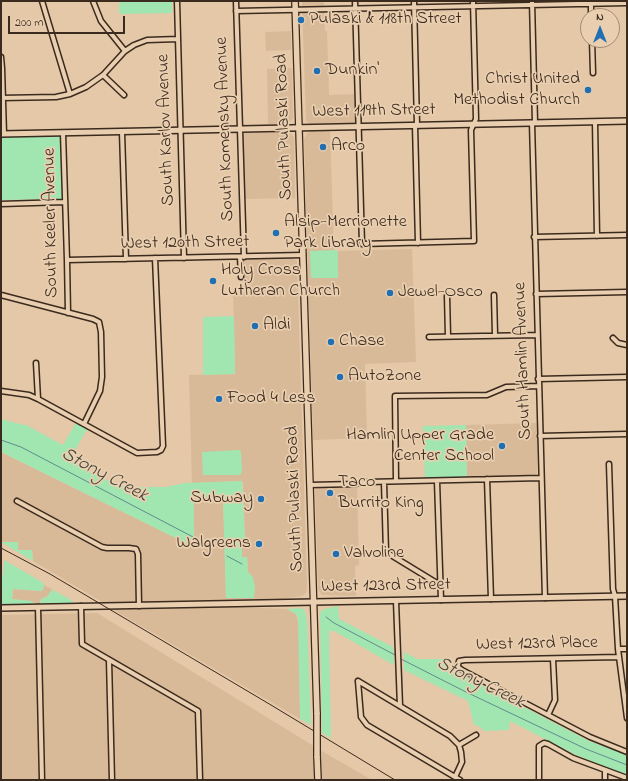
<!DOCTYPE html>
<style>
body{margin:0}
#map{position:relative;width:628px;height:781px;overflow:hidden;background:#e4c8a7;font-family:"Indie Flower",sans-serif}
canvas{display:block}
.frame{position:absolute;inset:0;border:2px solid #3b2a1e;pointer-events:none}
.north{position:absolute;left:580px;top:8px;width:40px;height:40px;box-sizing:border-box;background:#e9cfb0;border:1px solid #a38d76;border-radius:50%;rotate:0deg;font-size:11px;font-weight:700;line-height:16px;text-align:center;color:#3b2a1e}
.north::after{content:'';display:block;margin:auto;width:14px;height:18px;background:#1f6fb2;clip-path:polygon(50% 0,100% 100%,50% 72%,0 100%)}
.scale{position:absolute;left:8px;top:16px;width:117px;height:18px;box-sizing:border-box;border:2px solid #3b2a1e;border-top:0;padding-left:5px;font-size:12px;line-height:14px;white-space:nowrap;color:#3b2a1e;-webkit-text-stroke:3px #e9cfb0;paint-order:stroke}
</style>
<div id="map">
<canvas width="628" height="781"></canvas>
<div class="frame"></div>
<div class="north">N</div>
<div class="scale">200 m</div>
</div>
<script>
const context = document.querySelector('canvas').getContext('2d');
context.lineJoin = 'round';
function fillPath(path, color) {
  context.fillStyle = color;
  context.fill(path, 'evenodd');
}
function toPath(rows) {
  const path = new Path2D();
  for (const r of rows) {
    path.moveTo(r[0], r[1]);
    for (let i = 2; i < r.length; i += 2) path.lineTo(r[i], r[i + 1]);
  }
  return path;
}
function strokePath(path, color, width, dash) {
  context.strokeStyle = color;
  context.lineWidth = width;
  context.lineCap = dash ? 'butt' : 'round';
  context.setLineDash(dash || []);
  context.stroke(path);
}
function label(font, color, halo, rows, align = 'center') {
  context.font = font + ' "Indie Flower",sans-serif';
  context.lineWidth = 3.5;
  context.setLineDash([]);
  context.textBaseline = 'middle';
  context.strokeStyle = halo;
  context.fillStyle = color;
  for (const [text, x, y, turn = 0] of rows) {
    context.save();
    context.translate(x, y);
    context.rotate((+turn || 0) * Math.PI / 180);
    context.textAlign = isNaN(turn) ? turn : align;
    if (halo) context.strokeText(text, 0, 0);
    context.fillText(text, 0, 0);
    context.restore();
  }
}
fillPath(toPath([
 [302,1,324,1,325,31,327,31,329,95,356,94,357,123,310,124,306,121],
 [291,31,291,50,266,51,265,32],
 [292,68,293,117,292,120,286,124,268,124,267,69],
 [312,131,330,131,334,251,412,249,416,362,365,364,367,438,313,440,304,139,308,132],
 [287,132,292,135,294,138,295,198,245,199,243,136,244,134,246,133],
 [292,258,297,261,307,587,306,593,302,596,281,599,104,603,33,561,32,550,18,550,18,542,1,542,1,452,190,545,194,497,223,497,226,597,250,574,248,572,247,557,242,557,242,541,245,540,243,483,242,481,192,483,189,375,235,374,233,293,244,293,243,259],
 [537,423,537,475,467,477,466,425],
 [357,486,359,565,355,566,356,596,322,595,318,589,315,490,317,488],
 [44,585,53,590,50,592,48,596,43,598,40,601,40,604,12,599,13,589,41,591,44,587],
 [240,607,287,609,296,614,299,626,300,719,112,609],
 [97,613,325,753,372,780,1,780,1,615]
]), '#d8ba98');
fillPath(toPath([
 [119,1,172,1,172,13,119,14],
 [60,136,62,199,1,200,1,137],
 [334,250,338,251,338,278,311,278,310,251],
 [234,316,235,374,203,375,203,317],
 [1,419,23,425,24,424,63,445,76,423,87,429,72,456,72,461,102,478,127,487,166,487,185,483,242,481,245,541,242,541,242,557,247,557,248,572,253,577,255,588,254,598,226,598,223,497,194,497,194,543,190,545,1,452],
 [466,425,467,477,425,478,423,426],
 [240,450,241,452,242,471,241,474,239,475,203,475,202,452],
 [1,535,2,542,18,542,18,550,32,550,33,561,1,542],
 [4,560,42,582,44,584,43,590,41,591,13,589,12,599,32,601,34,604,1,604,1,575,3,575],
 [53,590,73,601,72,603,40,604,41,599,48,596,50,592],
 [338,606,339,619,393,647,394,665,334,631,329,631,331,738,322,733,320,614,322,610,325,609],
 [301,608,305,611,307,620,311,725,300,719,298,619,296,614,287,609],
 [404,652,417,659,447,659,447,667,589,741,627,755,627,775,578,756,510,721,509,730,484,731,479,726,474,725,468,701,404,670]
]), '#a1e6b1');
strokePath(toPath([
 [1,440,21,447,193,537],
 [227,556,242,564],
 [326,617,334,623,397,656],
 [399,658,466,692,586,749,627,765]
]), '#628b8d', 1);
const minor = toPath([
 [42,1,70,94],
 [93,1,101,21,125,51],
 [177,1,184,258],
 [236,1,244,257],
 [355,1,362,244,474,241,471,130,476,119,473,1],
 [414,1,417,125],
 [532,1,535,123],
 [591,1,591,16],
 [236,11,627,3],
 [592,40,593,73],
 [1,57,2,68,4,134],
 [103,75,124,95],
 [1,98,56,97,70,94,86,87,103,75,125,51,134,45,147,40,178,39],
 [595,122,597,236],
 [532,123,545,598],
 [415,125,418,243],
 [122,132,126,259],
 [63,133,67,260,68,313],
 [1,204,65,202],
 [534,237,627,235],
 [240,257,241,277],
 [67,260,303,255],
 [536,294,627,292],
 [1,295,93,319,99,322,101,332,102,377,100,391,84,424],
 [494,295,495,335],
 [447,296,448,336],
 [429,337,537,335],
 [613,338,618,343,627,345],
 [36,363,38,399],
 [538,379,627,377],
 [1,391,29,395,38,399,137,453,157,452,161,450,163,446,155,258],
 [540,436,627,434],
 [609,464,613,589,615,596,618,649,627,718],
 [487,479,491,599],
 [396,481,395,396,487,395,506,387,539,386],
 [437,481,441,600],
 [384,482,386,552,440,585],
 [310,485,354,484,368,482,541,478],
 [17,501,102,547,107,548,129,548,136,549,138,554,139,606],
 [396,601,400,706],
 [81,606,82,644,198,711,200,780],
 [38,607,42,780],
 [618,649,627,649],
 [619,657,465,660,459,661,458,665,458,667,462,670,590,737,627,752],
 [109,660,112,780],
 [358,681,361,717,367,725,460,780],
 [358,681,450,736,459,745],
 [548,715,555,700,553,659],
 [455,777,462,762,461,752,459,745,476,735],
 [539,780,539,746,544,743,548,744,573,758,627,778],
 [605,780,605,770]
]);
const tertiary = toPath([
 [1,134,627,121],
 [1,608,627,596]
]);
const secondary = toPath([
 [295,1,317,714],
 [317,756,318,780]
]);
strokePath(minor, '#3b2a1e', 7);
strokePath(tertiary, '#3b2a1e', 8);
strokePath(secondary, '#3b2a1e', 8);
strokePath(minor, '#e9cfb0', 4);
strokePath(tertiary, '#e9cfb0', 5);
strokePath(secondary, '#e9cfb0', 5.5);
strokePath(toPath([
 [1,548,50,574,271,705,395,780]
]), '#3b2a1e', 1);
const secondaryBridge = toPath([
 [317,714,317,756]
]);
strokePath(secondaryBridge, '#3b2a1e', 8, []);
strokePath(secondaryBridge, '#e9cfb0', 5.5);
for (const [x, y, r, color] of [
 [301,20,4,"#1f6fb2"],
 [317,71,4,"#1f6fb2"],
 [588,90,4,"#1f6fb2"],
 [323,147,4,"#1f6fb2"],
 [276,233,4,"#1f6fb2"],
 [213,281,4,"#1f6fb2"],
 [390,293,4,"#1f6fb2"],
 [255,326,4,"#1f6fb2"],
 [331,342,4,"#1f6fb2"],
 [340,377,4,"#1f6fb2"],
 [219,399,4,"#1f6fb2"],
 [502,446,4,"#1f6fb2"],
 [330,493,4,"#1f6fb2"],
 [261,499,4,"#1f6fb2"],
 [259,544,4,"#1f6fb2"],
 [336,554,4,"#1f6fb2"]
]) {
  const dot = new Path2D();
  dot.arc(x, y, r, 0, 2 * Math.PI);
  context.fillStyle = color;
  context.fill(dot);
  strokePath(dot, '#e9cfb0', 1.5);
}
label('18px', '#3b2a1e', '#e9cfb0', [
 ["Pulaski & 118th Street",309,20],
 ["Dunkin'",325,71],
 ["Christ United",580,80,"right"],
 ["Methodist Church",580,101,"right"],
 ["Arco",331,147],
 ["Alsip-Merrionette",284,223],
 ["Park Library",284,244],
 ["Holy Cross",221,271],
 ["Lutheran Church",221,292],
 ["Jewel-Osco",398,293],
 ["Aldi",263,326],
 ["Chase",339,342],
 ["AutoZone",348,377],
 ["Food 4 Less",227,399],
 ["Hamlin Upper Grade",494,436,"right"],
 ["Center School",494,457,"right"],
 ["Taco",338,483],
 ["Burrito King",338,504],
 ["Subway",253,499,"right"],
 ["Walgreens",251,544,"right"],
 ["Valvoline",344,554]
], 'left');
label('18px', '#3b2a1e', '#e9cfb0', [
 ["West 119th Street",374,112,-1],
 ["South Pulaski Road",285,127,-92],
 ["South Komensky Avenue",226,129,-92],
 ["South Karlov Avenue",167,130,-92],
 ["South Keeler Avenue",52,223,-91],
 ["West 120th Street",185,244,-1],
 ["South Hamlin Avenue",524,361,-92],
 ["South Pulaski Road",296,499,-92],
 ["West 123rd Street",386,587,-1],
 ["West 123rd Place",537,645,-1]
]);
label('italic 19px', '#45423a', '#e9cfb0', [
 ["Stony Creek",104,476,28],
 ["Stony Creek",480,684,26]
]);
</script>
